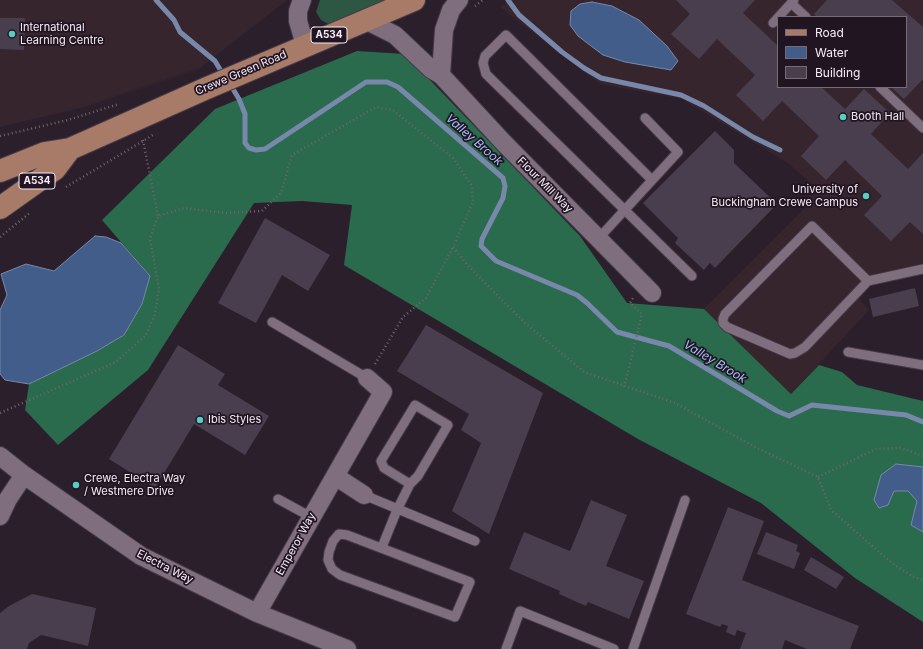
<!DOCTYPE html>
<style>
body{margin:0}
#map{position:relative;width:923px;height:649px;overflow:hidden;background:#2c1f2c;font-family:Inter,sans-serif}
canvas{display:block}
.legend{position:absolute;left:777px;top:16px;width:130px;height:72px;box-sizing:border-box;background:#221522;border:1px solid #766b76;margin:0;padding:5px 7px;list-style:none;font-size:12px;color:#f5ecf5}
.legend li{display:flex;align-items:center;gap:8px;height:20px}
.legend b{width:20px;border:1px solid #766b76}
</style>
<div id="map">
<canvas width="923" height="649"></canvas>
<ul class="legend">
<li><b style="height:5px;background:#a77b68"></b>Road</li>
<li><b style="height:11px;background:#435d8a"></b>Water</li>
<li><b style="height:11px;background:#493e4e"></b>Building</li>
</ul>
</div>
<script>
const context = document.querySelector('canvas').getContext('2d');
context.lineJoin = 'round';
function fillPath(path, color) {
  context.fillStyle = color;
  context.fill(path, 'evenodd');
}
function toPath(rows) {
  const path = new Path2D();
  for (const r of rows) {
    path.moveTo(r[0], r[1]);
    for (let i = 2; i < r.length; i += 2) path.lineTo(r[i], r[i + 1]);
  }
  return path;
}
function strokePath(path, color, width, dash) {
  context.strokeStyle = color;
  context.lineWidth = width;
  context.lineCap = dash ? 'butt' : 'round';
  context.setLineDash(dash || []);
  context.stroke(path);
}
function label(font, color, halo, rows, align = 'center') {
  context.font = font + ' Inter,sans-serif';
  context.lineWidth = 3.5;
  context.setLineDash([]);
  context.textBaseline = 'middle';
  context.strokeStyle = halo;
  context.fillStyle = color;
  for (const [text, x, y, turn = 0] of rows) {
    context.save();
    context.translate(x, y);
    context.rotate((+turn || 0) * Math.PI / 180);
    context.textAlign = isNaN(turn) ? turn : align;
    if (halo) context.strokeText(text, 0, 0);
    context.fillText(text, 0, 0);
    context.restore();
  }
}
fillPath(toPath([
 [0,0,287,0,200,68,84,107,0,127],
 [509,0,923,0,923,270,868,282,859,298,869,310,791,394,704,309,806,207,813,185,788,163,682,99,600,84,500,7],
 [778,17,906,17,906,87,778,87]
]), '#37252d');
fillPath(toPath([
 [320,0,395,0,332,26,321,20,316,12]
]), '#2d5743');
fillPath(toPath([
 [357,51,405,54,580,236,627,303,704,309,791,394,819,365,842,372,857,385,923,401,923,622,855,578,761,503,638,439,344,265,352,205,302,201,254,203,148,370,58,445,25,410,29,384,124,335,142,304,150,276,102,220,215,109]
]), '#2a6a4d');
const water = toPath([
 [592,2,612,6,639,20,667,46,678,61,671,70,625,62,603,55,578,36,570,25,571,11,580,4,592,2],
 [95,236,106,237,121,243,150,276,142,304,124,335,97,351,29,384,5,380,0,374,0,310,7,295,1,274,26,264,54,271,95,236],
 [896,464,923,467,923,532,911,525,917,501,908,491,894,491,888,505,879,508,874,500,881,475,896,464]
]);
fillPath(water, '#435d8a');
strokePath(water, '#7888aa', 1);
strokePath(toPath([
 [156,0,174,20,180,32,215,61,224,76],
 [508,0,519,15,562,52,584,68,601,78,681,95,704,106,753,137,780,150],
 [230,84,239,99,245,114,245,143,249,148,256,150,265,149,366,82,387,82,398,87,503,178,505,186,503,198,482,239,481,246,496,261,577,295,587,303,617,332,669,346,777,411,789,416,812,405,906,415,923,422]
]), '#7888aa', 5);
fillPath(toPath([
 [676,0,755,0,743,13,778,46,778,87,821,87,845,109,864,89,890,113,871,134,908,169,923,153,923,234,910,222,891,241,864,215,882,196,845,160,826,180,801,156,819,136,782,101,763,121,736,95,755,75,717,39,699,59,671,34,690,14],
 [827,0,892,0,923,27,923,79,904,99,891,87,906,87,906,17,817,17,814,14],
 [0,18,25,18,24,50,0,49],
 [715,131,734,150,734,163,777,204,715,268,710,263,704,270,675,243,678,238,643,203],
 [265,218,330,255,308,291,282,275,256,323,218,303],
 [915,288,919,306,873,317,869,299],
 [426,325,543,393,489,534,452,511,481,443,461,430,469,414,397,371],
 [178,345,225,374,218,385,269,416,245,455,194,424,155,488,109,459],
 [591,500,627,515,606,566,644,581,629,619,588,602,586,606,559,594,560,591,509,569,524,532,570,551],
 [728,507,764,521,742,580,859,626,850,649,807,649,785,640,782,649,740,649,746,633,737,630,735,636,726,632,728,626,722,624,720,627,686,614],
 [766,532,798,545,796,551,800,553,794,569,757,554],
 [811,557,844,577,836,589,804,570],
 [32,594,96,608,88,646,41,635,29,643,27,649,0,649,0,613,9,606]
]), '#493e4e');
const service = toPath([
 [791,3,806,17],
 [773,23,794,0],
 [880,87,923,128],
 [652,180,506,35,485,56,483,63,486,74,692,276],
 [598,239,678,152,645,118],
 [868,281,812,226,725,314,723,319,723,323,727,327,790,354,795,353,805,347,868,281,923,269],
 [272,322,367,378],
 [848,352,923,365],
 [364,495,475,541],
 [278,499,311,517],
 [339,534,347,535,470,582,455,617,340,575,332,569,328,560,329,552,333,541,339,534],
 [382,547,397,510,410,484,418,476,448,425,415,405,381,461,384,468,410,484],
 [506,649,520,611,614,649],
 [633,649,685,500]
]);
const minor = toPath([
 [302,0,298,11,298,21,305,45],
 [365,20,395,35,431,69,441,75,504,143,652,293],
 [441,75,444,30,451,10,459,0],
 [0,456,24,475,141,556,257,613,347,649],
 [335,476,364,495],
 [0,516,8,499,24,475],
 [257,613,383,392,367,378]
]);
const primary = toPath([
 [0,171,45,153,70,149,207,88,414,0],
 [0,208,55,169,70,149]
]);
strokePath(service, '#463a46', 11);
strokePath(minor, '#463a46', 20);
strokePath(primary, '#463a46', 24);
strokePath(toPath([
 [475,6,483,0],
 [0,136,68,120,119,104],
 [143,140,158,216],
 [66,187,153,135],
 [0,237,31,212],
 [375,364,403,317,426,298,453,247],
 [624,387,642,314,630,303,633,298],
 [0,413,116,362,146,335,155,314,159,289,150,239,158,216,184,208,226,213,262,211,281,193,292,155,376,107,393,110,453,158,472,186,473,202,453,247,469,267,524,322,584,372,675,403,753,446,818,477,831,510,892,563,912,576,923,580],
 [818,477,876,449,901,448,923,456]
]), '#716571', 2.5, [1, 3]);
strokePath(service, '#7e6e7e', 9);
strokePath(minor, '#7e6e7e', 18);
strokePath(primary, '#a77b68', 22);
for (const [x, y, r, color] of [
 [12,34,4,"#55cec5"],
 [843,117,4,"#55cec5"],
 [866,196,4,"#55cec5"],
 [200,420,4,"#55cec5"],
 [76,485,4,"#55cec5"]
]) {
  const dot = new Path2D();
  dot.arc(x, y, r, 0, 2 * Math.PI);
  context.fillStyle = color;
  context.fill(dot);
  strokePath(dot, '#221522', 1.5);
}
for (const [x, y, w] of [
 [329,35,36],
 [37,181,36]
]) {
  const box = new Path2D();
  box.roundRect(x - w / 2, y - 8, w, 16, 3);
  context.fillStyle = '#221522';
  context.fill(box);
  strokePath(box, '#f5ecf5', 1);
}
label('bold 10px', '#f5ecf5', null, [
 ["A534",329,35],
 ["A534",37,181]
]);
label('11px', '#f5ecf5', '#221522', [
 ["International",20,28],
 ["Learning Centre",20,41],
 ["Booth Hall",851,117],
 ["University of",858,190,"right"],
 ["Buckingham Crewe Campus",858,203,"right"],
 ["Ibis Styles",208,420],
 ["Crewe, Electra Way",84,479],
 ["/ Westmere Drive",84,492]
], 'left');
label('11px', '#f5ecf5', '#221522', [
 ["Crewe Green Road",241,73,-23],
 ["Flour Mill Way",545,185,45],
 ["Emperor Way",296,544,-61],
 ["Electra Way",165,567,27]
]);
label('italic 12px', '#a0c1fa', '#221522', [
 ["Valley Brook",474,140,41],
 ["Valley Brook",715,362,31]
]);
</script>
